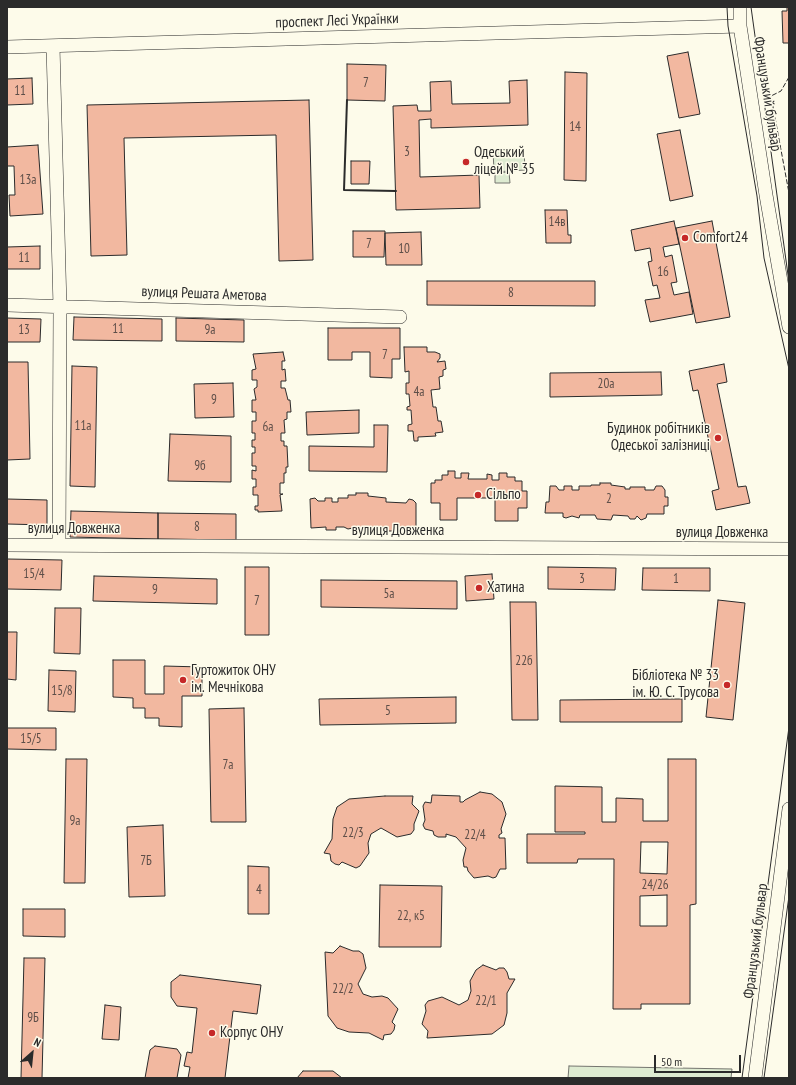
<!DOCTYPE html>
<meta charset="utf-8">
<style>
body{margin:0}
#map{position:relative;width:796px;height:1085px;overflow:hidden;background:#fdfbea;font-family:"PT Sans Narrow",sans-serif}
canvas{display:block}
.frame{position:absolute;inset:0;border:8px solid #2b2b2b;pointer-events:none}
.north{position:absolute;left:12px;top:1033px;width:40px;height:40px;-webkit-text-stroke:3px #fdfbea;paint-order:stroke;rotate:27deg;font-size:11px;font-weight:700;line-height:16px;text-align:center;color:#2b2b2b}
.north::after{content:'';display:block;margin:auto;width:14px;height:18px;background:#2b2b2b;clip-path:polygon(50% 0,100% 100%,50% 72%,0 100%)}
.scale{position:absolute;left:654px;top:1055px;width:87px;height:18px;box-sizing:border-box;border:2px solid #2b2b2b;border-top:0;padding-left:5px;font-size:12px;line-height:14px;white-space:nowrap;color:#2b2b2b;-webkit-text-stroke:3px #fdfbea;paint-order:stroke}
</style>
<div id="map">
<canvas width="796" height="1085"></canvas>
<div class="frame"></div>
<div class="north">N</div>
<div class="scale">50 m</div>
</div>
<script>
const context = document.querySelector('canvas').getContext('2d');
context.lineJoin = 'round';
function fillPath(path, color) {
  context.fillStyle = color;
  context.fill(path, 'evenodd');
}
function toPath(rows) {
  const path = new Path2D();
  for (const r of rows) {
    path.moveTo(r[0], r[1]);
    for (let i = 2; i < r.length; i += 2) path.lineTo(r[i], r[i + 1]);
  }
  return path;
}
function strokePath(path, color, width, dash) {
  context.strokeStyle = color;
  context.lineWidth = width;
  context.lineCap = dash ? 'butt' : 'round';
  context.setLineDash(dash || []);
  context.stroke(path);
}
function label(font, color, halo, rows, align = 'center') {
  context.font = font + ' "PT Sans Narrow",sans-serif';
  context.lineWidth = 3;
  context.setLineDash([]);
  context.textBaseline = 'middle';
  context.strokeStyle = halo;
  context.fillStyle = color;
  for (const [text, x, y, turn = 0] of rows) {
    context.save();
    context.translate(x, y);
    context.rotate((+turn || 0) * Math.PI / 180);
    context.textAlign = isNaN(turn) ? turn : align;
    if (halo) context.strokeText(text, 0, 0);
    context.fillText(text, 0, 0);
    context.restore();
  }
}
const green = toPath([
 [524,149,525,170,494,172,493,150,524,149],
 [509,172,510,183,495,183,495,173,509,172],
 [569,1066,732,1069,731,1078,568,1078,569,1066]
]);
fillPath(green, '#deebd1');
strokePath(green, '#74746e', 1);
const building = toPath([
 [787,7,789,7,789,45,789,43,783,43,782,11,787,11,787,7],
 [688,52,700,114,679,118,667,56,688,52],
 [347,64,386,65,385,101,347,100,347,64],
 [565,72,587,73,586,181,564,180,565,72],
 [32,78,33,104,7,105,7,79,32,78],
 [527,80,528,125,431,128,431,119,419,120,420,177,479,175,480,208,396,210,393,106,417,105,418,111,431,111,430,82,451,81,452,104,510,103,509,81,527,80],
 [309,100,313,260,279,261,276,135,124,138,127,255,91,256,87,105,309,100],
 [680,130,693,196,670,201,657,134,680,130],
 [38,145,43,214,10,216,9,195,15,195,14,166,7,166,7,147,38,145],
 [351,161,370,161,369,184,351,184,351,161],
 [545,210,567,210,568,235,571,235,571,243,546,243,545,210],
 [674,221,679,244,663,247,665,257,672,255,677,282,671,283,674,295,689,292,693,314,650,322,645,300,660,298,657,285,653,286,648,262,652,261,650,248,635,251,631,230,674,221],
 [712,221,730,317,696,323,676,228,712,221],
 [353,231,385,231,384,257,353,257,353,231],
 [421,232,422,265,386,265,385,233,421,232],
 [40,246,40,269,7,269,7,247,40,246],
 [427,281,595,281,595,306,427,305,427,281],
 [74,317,162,319,162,341,73,340,74,317],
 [7,318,41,319,40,342,7,342,7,318],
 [176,318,244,320,244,342,176,341,176,318],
 [328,328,400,328,400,359,392,359,392,378,370,377,370,352,352,352,352,360,328,360,328,328],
 [404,347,427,347,427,352,435,352,440,354,440,358,437,362,445,361,446,369,443,370,443,376,439,377,440,389,431,390,433,407,436,407,438,421,441,421,443,432,435,433,436,436,418,437,418,441,414,441,413,431,408,431,408,425,412,424,411,410,407,410,407,407,410,406,409,394,406,394,406,383,409,383,409,371,405,372,404,347],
 [283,352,285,361,282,361,282,370,285,369,286,381,281,381,281,388,285,388,288,400,290,400,291,412,287,412,287,419,284,420,285,433,281,433,281,441,284,441,284,446,287,446,288,467,286,467,286,473,284,473,284,483,280,483,280,494,283,494,280,495,282,511,258,512,258,510,255,510,255,506,258,506,258,495,253,495,253,487,256,487,256,479,252,479,252,470,256,471,256,466,252,466,252,453,255,453,255,447,252,447,252,440,255,440,255,433,252,433,252,421,256,421,256,412,252,412,252,400,256,400,254,389,257,387,257,380,252,380,252,370,256,369,253,354,283,352],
 [7,362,28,362,30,459,7,460,7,362],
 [724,364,727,382,717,384,738,487,746,486,750,503,716,510,712,491,719,489,698,390,693,391,689,371,724,364],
 [72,366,97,367,95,487,70,486,72,366],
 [661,372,662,395,550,397,550,373,661,372],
 [233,383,234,417,195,418,194,384,233,383],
 [359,410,359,433,307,435,306,412,359,410],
 [374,425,388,425,387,472,309,471,309,446,374,447,374,425],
 [170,434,231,436,231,482,168,481,170,434],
 [448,471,455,471,455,478,461,478,461,473,469,473,468,479,487,479,487,474,492,475,492,480,499,480,499,473,507,473,507,477,515,477,515,481,522,481,522,491,527,491,527,508,518,508,518,521,495,521,495,498,457,498,457,520,440,520,440,503,431,503,431,483,435,483,435,480,442,480,442,475,448,475,448,471],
 [600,483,611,483,611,485,625,487,625,489,630,489,630,487,645,487,645,490,654,490,656,486,662,486,665,490,665,497,668,497,668,506,664,506,664,514,647,514,646,518,641,520,637,516,635,519,630,519,628,516,613,515,611,520,597,519,595,515,580,515,579,518,572,516,566,518,563,517,563,513,545,513,546,502,549,502,550,486,556,486,559,490,564,490,564,486,572,486,572,490,579,490,579,486,591,486,591,485,600,485,600,483],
 [356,493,368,493,368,496,386,498,386,502,406,503,409,499,413,500,416,503,416,528,409,530,406,528,398,528,398,531,388,531,388,527,381,527,377,530,373,527,367,527,367,530,357,530,357,527,348,529,344,527,336,527,336,530,326,530,326,527,311,528,310,499,315,498,318,501,325,501,325,498,332,498,332,502,338,502,338,498,348,498,348,495,356,495,356,493],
 [7,499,47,500,47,525,7,524,7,499],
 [71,511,158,513,158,539,70,537,71,511],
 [158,513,236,514,236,540,158,539,158,513],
 [7,559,62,560,61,590,7,589,7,559],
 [245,567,269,567,269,635,245,635,245,567],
 [548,567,616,568,615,590,548,589,548,567],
 [643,568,710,568,710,591,642,590,643,568],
 [492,574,494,599,466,601,465,576,492,574],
 [94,576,217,579,217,604,93,601,94,576],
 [321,580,457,581,457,609,321,607,321,580],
 [718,600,745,603,733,720,706,717,718,600],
 [510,602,536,602,538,720,512,720,510,602],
 [55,608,81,608,80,654,54,653,55,608],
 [7,632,17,632,16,680,7,679,7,632],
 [113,660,145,660,145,694,164,694,164,666,202,667,202,696,182,696,182,727,159,726,159,718,145,718,145,708,133,708,133,698,113,697,113,660],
 [49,670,76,671,75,712,48,711,49,670],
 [456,697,456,723,320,725,319,699,456,697],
 [682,699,682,722,560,722,560,700,682,699],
 [244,708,246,822,211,822,209,709,244,708],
 [7,728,56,728,56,750,7,749,7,728],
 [66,759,87,759,85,883,64,883,66,759],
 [668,759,696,759,696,904,690,905,690,1004,641,1004,641,1009,613,1009,614,859,578,859,577,863,527,863,527,834,585,834,585,832,555,832,555,786,602,787,602,822,616,822,616,798,643,799,643,821,668,821,668,759],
 [641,842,668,842,667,874,640,873,641,842],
 [667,895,667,926,640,926,640,896,667,895],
 [480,792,492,794,502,802,506,814,501,829,502,833,499,835,499,838,505,838,506,869,500,869,496,877,493,878,488,876,474,878,468,871,467,867,464,867,463,860,466,848,456,837,446,834,446,837,438,837,434,835,433,831,425,829,423,825,425,820,423,806,425,802,431,803,432,795,460,796,460,802,463,802,465,800,480,792],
 [385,796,413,796,412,804,419,811,414,824,414,830,411,834,397,837,381,828,371,834,368,843,369,853,360,866,356,868,342,862,339,865,335,864,331,861,330,854,324,853,332,839,333,819,337,807,349,799,385,796],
 [163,825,165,896,129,897,127,827,163,825],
 [248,866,269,867,269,914,248,914,248,866],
 [380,885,442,886,441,947,379,947,380,885],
 [23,909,65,909,65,937,23,936,23,909],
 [340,946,353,951,359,951,363,954,366,968,358,984,363,994,372,997,382,996,388,998,398,1009,392,1022,395,1025,394,1030,391,1034,384,1035,383,1040,369,1033,349,1032,337,1028,328,1016,325,952,333,953,340,946],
 [24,958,45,958,42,1078,21,1078,24,958],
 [483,965,496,970,499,968,504,968,507,972,509,979,515,979,507,993,507,1013,504,1025,492,1034,427,1038,428,1031,422,1024,426,1011,425,1005,428,1001,442,997,459,1005,468,1000,471,991,470,981,476,970,483,965],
 [180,975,261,985,257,1014,233,1011,225,1078,188,1078,190,1067,184,1066,187,1052,192,1053,197,1008,177,1006,171,997,171,982,180,975],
 [105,1005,121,1007,119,1040,102,1039,105,1005],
 [155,1046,177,1049,181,1055,177,1078,145,1078,150,1050,155,1046],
 [303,1071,333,1071,342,1078,297,1078,303,1071]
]);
fillPath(building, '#f2b8a0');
strokePath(building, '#2b2b2b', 1);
const minor = toPath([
 [740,7,740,26,766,195,789,327],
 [53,46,60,307,59,545],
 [7,47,740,26],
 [7,305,400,317],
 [7,545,789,549],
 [755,1078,789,809]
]);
strokePath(minor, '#2b2b2b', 14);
strokePath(minor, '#fdfbea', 13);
strokePath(toPath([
 [727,7,728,26,757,196,764,258,789,369],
 [751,7,789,282],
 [742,1078,789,727],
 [764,1078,789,896]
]), '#2b2b2b', 1);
strokePath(toPath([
 [789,77,781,91,771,96,789,193]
]), '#2b2b2b', 1, [5, 2]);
strokePath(toPath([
 [347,100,344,190,396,191]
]), '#2b2b2b', 2);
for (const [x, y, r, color] of [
 [466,162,4,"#c62828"],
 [685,238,4,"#c62828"],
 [718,438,4,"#c62828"],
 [478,495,4,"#c62828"],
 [479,588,4,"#c62828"],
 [183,680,4,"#c62828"],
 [727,685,4,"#c62828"],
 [212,1033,4,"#c62828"]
]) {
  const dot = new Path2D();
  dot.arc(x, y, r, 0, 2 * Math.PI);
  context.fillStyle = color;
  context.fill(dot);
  strokePath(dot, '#fdfbea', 1.5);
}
label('13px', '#5d4e48', null, [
 ["7",366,83],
 ["11",20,91],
 ["14",575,127],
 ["3",407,152],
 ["13а",28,180],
 ["14в",557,222],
 ["7",369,244],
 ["10",404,249],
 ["11",24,258],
 ["16",663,272],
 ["8",511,293],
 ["11",118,329],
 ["13",24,330],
 ["9а",210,330],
 ["7",385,355],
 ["20а",606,384],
 ["4а",419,392],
 ["9",214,400],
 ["11а",83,426],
 ["6а",268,427],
 ["9б",200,466],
 ["2",609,499],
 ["8",197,527],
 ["15/4",34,574],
 ["3",582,579],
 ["1",676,579],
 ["9",155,590],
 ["5а",389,594],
 ["7",257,601],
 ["22б",524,661],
 ["15/8",62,691],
 ["5",388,711],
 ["15/5",31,739],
 ["7а",228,765],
 ["9а",75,821],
 ["22/3",353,833],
 ["22/4",475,835],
 ["7Б",146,861],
 ["24/26",655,885],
 ["4",259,890],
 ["22, к5",411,916],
 ["22/2",343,989],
 ["22/1",486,1001],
 ["9Б",33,1018]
]);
label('15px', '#2b2b2b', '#fdfbea', [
 ["проспект Лесі Українки",337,21,-2],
 ["Французький бульвар",767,94,81],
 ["вулиця Решата Аметова",204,294,2],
 ["вулиця Довженка",74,529],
 ["вулиця Довженка",398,531],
 ["вулиця Довженка",722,533],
 ["Французький бульвар",756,941,-83]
]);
label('15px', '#2b2b2b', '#fdfbea', [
 ["Одеський",474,153],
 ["ліцей № 35",474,170],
 ["Comfort24",693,238],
 ["Будинок робітників",710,429,"right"],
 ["Одеської залізниці",710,446,"right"],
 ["Сільпо",486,495],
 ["Хатина",487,588],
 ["Гуртожиток ОНУ",191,671],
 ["ім. Мечнікова",191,688],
 ["Бібліотека № 33",719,676,"right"],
 ["ім. Ю. С. Трусова",719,693,"right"],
 ["Корпус ОНУ",220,1033]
], 'left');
</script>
